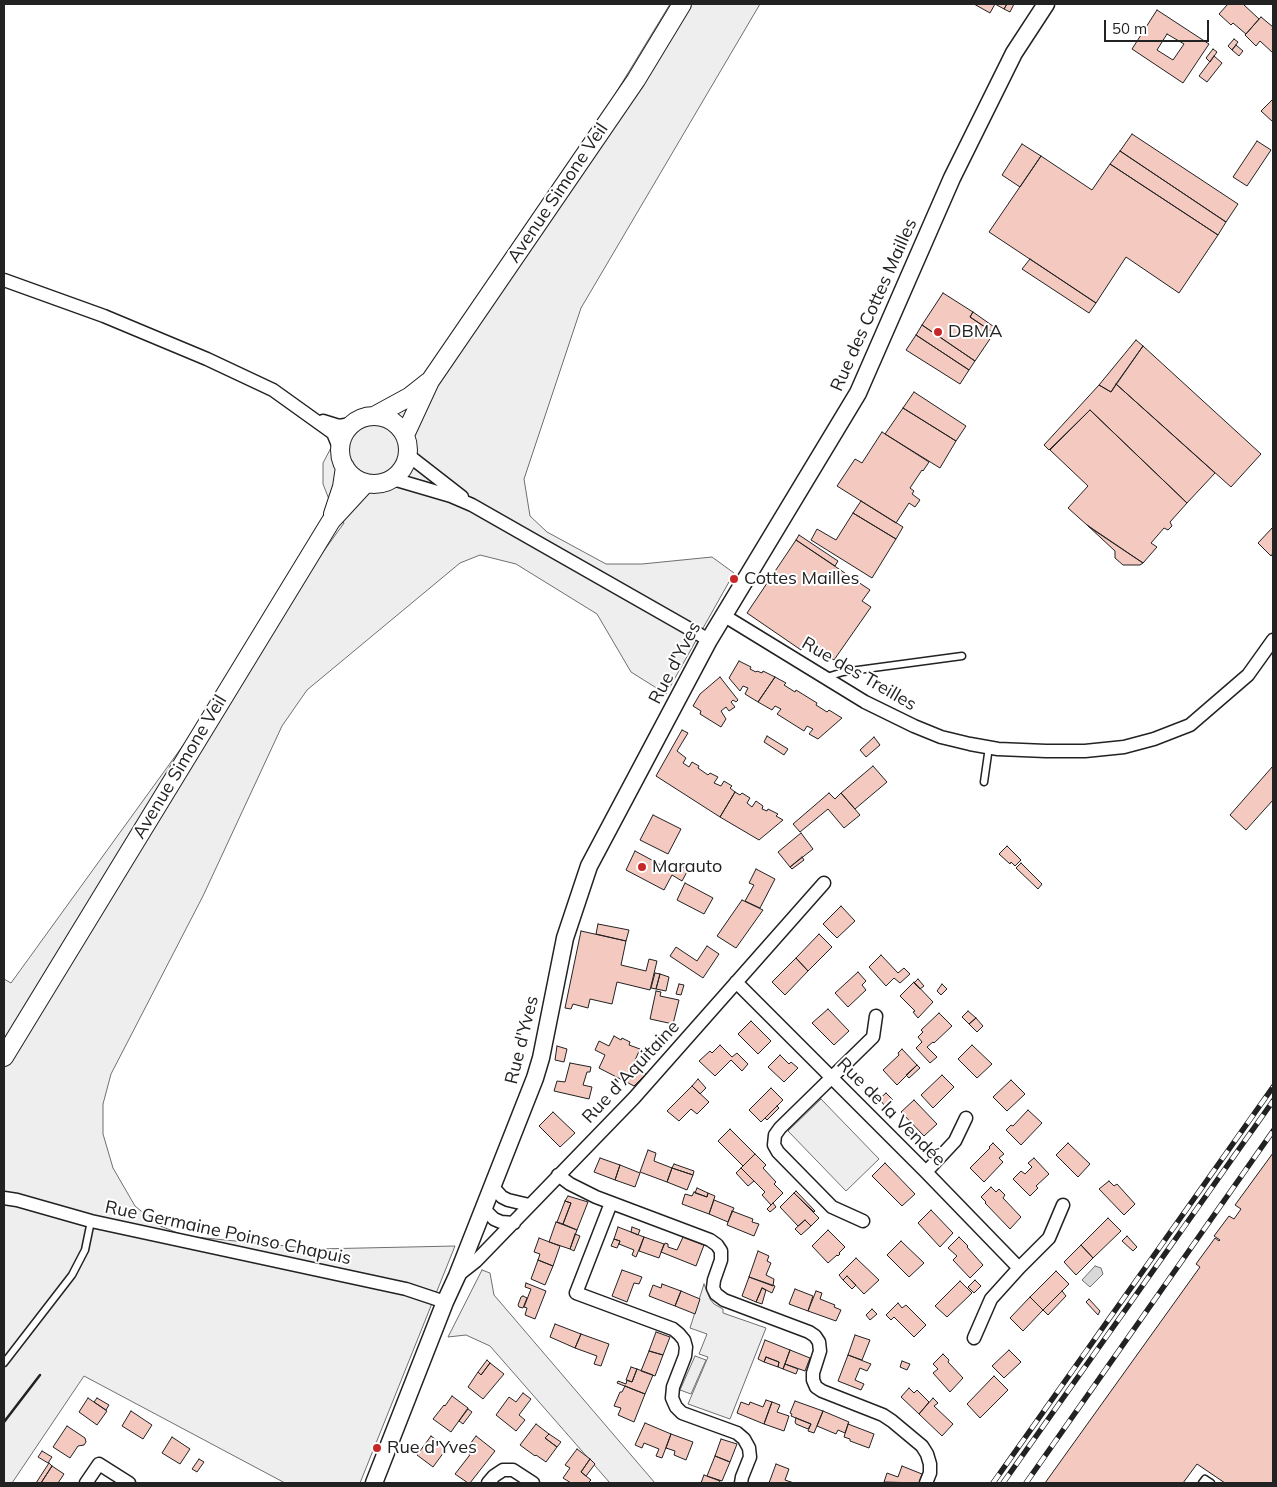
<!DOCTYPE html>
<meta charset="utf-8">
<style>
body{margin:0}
#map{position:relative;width:1277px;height:1487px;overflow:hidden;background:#fff;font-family:Mulish,sans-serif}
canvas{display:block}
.frame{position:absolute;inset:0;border:5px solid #222;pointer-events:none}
.scale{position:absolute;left:1104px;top:20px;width:105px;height:22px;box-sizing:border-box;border:2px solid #222;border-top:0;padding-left:6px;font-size:15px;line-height:18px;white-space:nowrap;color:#222;-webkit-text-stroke:4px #fff;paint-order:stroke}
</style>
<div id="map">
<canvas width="1277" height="1487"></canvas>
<div class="frame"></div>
<div class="scale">50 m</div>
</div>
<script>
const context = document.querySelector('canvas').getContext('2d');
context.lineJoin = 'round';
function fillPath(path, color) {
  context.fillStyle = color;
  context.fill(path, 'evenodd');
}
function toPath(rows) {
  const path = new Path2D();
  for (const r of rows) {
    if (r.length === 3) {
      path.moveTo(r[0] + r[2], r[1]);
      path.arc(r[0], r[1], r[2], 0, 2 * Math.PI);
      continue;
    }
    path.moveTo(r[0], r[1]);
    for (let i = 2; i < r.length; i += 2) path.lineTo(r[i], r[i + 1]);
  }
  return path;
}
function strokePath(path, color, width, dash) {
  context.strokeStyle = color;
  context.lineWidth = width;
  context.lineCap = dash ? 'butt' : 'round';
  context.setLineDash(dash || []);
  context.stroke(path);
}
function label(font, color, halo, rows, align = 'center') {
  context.font = font + ' Mulish,sans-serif';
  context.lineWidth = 4;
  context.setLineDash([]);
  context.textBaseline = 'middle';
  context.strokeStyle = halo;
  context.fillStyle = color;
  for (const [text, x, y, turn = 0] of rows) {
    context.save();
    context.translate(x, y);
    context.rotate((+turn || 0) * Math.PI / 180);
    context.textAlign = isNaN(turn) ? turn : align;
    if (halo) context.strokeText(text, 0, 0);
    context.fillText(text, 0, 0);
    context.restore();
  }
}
const green = toPath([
 [670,4,760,4,581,308,524,479,530,516,547,532,606,564,642,564,712,557,734,573,666,694,631,672,597,614,516,564,480,555,460,563,307,690,282,726,203,896,111,1074,103,1104,103,1134,113,1168,135,1206,158,1225,185,1236,316,1249,455,1246,360,1483,285,1483,84,1376,12,1483,4,1483,4,979,11,983,344,523,332,507,323,484,323,463,333,444,367,416,403,408,441,380,670,4],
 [821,1099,879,1159,846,1191,788,1131,821,1099],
 [482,1270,490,1273,494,1295,655,1483,610,1483,490,1346,466,1335,448,1337,482,1270],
 [704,1284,710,1299,714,1304,723,1309,723,1313,766,1328,730,1419,688,1404,708,1357,699,1354,707,1334,690,1328,704,1284]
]);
fillPath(green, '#eee');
strokePath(green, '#6f6f6f', 1);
const parking = toPath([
 [695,1356,706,1360,691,1394,680,1390,695,1356]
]);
fillPath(parking, '#ededed');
strokePath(parking, '#6f6f6f', 1);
const water = toPath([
 [1095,1266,1101,1268,1103,1274,1090,1287,1082,1280,1095,1266]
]);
fillPath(water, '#d9d9d9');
strokePath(water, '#6f6f6f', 1);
const building = toPath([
 [974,4,1007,4,1004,9,995,4,990,13,974,4],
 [1007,4,1014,4,1010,12,1004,9,1007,4],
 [1228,4,1243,4,1259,19,1246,34,1233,23,1231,25,1219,14,1228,4],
 [1157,10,1209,44,1183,83,1132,49,1157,10],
 [1167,34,1184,44,1173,60,1157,50,1167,34],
 [1261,17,1273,27,1272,30,1273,31,1273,53,1260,41,1256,46,1245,35,1261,17],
 [1234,39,1238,42,1232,50,1228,46,1234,39],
 [1236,45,1243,51,1239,56,1232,50,1236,45],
 [1213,49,1217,52,1210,62,1206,58,1213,49],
 [1214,56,1222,63,1207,82,1199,76,1214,56],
 [1273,99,1273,122,1261,111,1273,99],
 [1132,134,1238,204,1226,222,1120,151,1132,134],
 [1257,141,1271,150,1247,186,1233,177,1257,141],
 [1022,144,1041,156,1020,187,1002,175,1022,144],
 [1120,151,1226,222,1218,235,1110,164,1120,151],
 [1041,156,1092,190,1110,164,1218,235,1179,293,1126,257,1096,303,989,232,1041,156],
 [1030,259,1096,303,1089,313,1022,269,1030,259],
 [943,293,973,312,970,317,994,333,975,361,922,325,943,293],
 [973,312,997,329,994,333,970,317,973,312],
 [922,325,975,361,969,370,916,335,922,325],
 [916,335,969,370,960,384,906,350,916,335],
 [1136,340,1143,346,1111,392,1099,385,1136,340],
 [1143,346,1261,454,1231,487,1116,384,1143,346],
 [1116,384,1215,473,1187,503,1090,410,1049,450,1044,445,1099,385,1111,392,1116,384],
 [914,392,966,426,956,441,903,408,914,392],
 [903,408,956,441,940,468,885,434,903,408],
 [1090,410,1187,503,1170,522,1172,526,1168,530,1164,528,1151,543,1157,547,1143,563,1087,525,1068,508,1088,486,1050,450,1090,410],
 [882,432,929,462,923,471,922,470,910,488,914,491,912,494,920,500,915,507,909,503,896,523,837,486,855,459,862,463,882,432],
 [861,501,903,527,896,539,853,513,861,501],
 [853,513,896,539,872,578,811,540,817,529,836,540,853,513],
 [1087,525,1095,531,1143,563,1140,565,1123,565,1115,558,1115,551,1087,525],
 [1273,527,1273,553,1271,556,1258,543,1273,527],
 [799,535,838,561,835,566,796,540,799,535],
 [796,540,870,590,862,601,871,607,834,660,806,642,801,650,747,613,796,540],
 [739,661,751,667,750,669,756,672,757,671,762,673,763,671,775,677,758,702,745,694,748,688,743,686,740,691,729,678,739,661],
 [720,677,738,700,736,702,733,700,731,702,735,707,729,711,726,707,721,711,726,719,721,727,700,714,701,711,693,706,700,694,720,677],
 [775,677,786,683,784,685,795,692,796,690,817,703,816,705,827,712,829,710,842,718,818,739,809,734,813,729,807,726,804,731,777,714,781,709,775,706,772,710,758,702,775,677],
 [682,730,688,733,677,751,686,758,683,763,689,767,692,762,699,766,698,768,708,775,710,773,718,777,714,783,721,786,724,781,732,786,730,788,735,792,720,817,656,776,682,730],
 [767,736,788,749,784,755,764,742,767,736],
 [874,737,880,745,866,757,860,750,874,737],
 [873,766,887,782,855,809,841,793,873,766],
 [1273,766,1273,800,1246,830,1230,815,1273,766],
 [735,792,740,795,742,793,750,798,747,803,752,807,756,801,763,806,762,809,767,811,768,809,778,814,776,816,783,820,759,840,720,817,735,792],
 [829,793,835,799,841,793,860,815,844,828,828,809,800,832,793,824,829,793],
 [653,815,681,829,668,854,640,840,653,815],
 [801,833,813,849,790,867,778,852,801,833],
 [1007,846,1021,860,1015,866,1011,862,1010,864,999,854,1007,846],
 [635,851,674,872,678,864,688,870,682,881,672,875,664,890,626,870,635,851],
 [802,857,804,860,792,869,790,867,802,857],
 [1021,863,1042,884,1038,889,1016,868,1021,863],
 [756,869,775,879,760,908,745,901,754,885,749,883,756,869],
 [685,883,713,898,704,914,677,900,685,883],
 [742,900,763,910,736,948,717,936,742,900],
 [841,906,855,921,837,938,823,924,841,906],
 [598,924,629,930,626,941,596,934,598,924],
 [581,931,626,941,621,965,646,971,649,959,657,961,650,990,617,982,612,1004,590,999,588,1008,573,1004,571,1009,565,1008,581,931],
 [819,934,832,947,808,971,796,958,819,934],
 [707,946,719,954,703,978,670,956,676,947,697,961,707,946],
 [881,955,898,973,904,968,910,974,900,983,894,978,886,986,869,967,881,955],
 [796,958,808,971,785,995,772,982,796,958],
 [858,972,866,981,862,985,866,990,848,1007,835,993,858,972],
 [655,973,660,974,656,989,651,988,655,973],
 [660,974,669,977,666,991,656,989,660,974],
 [918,979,924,986,920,989,914,983,918,979],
 [914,982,933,1002,918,1018,913,1012,915,1011,900,996,914,982],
 [679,984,684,985,681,995,676,994,679,984],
 [942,984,947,989,941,995,937,991,942,984],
 [656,991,661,992,660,996,679,1000,673,1024,650,1019,656,991],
 [828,1009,849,1031,834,1045,812,1023,828,1009],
 [968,1011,976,1018,969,1024,962,1017,968,1011],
 [939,1013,952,1026,934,1043,933,1042,927,1047,937,1057,930,1063,916,1048,922,1042,918,1037,923,1032,921,1030,939,1013],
 [976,1018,983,1026,977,1032,969,1024,976,1018],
 [751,1021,771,1041,758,1054,738,1034,751,1021],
 [614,1036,621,1040,622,1038,630,1042,629,1045,640,1049,632,1067,646,1074,634,1086,599,1068,605,1055,595,1050,599,1041,609,1046,614,1036],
 [720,1045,732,1057,737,1053,748,1064,742,1071,731,1060,715,1076,699,1061,710,1051,712,1053,720,1045],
 [972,1045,992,1064,977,1078,958,1059,972,1045],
 [557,1046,567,1049,564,1062,555,1060,557,1046],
 [902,1049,917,1065,897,1085,883,1070,899,1055,898,1053,902,1049],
 [780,1055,789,1064,791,1062,798,1068,784,1082,768,1067,780,1055],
 [570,1063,591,1067,590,1072,587,1072,583,1085,592,1087,589,1099,554,1091,557,1081,565,1082,570,1063],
 [917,1065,920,1068,909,1078,906,1075,917,1065],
 [942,1075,954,1087,933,1108,921,1095,942,1075],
 [698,1079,706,1088,700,1094,692,1086,698,1079],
 [1011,1080,1025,1094,1007,1111,993,1097,1011,1080],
 [692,1086,709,1102,697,1114,691,1109,679,1121,667,1111,692,1086],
 [771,1088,783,1100,761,1122,749,1110,771,1088],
 [886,1093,893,1100,886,1107,879,1099,886,1093],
 [914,1100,937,1124,924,1136,901,1112,914,1100],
 [777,1106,779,1108,767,1120,765,1118,777,1106],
 [1028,1110,1042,1123,1021,1145,1006,1130,1011,1125,1013,1126,1028,1110],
 [553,1112,575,1133,560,1147,539,1126,553,1112],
 [730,1129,755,1154,743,1166,718,1141,730,1129],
 [993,1143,1004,1154,999,1158,1003,1162,984,1182,970,1168,990,1148,989,1147,993,1143],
 [1068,1143,1090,1164,1078,1177,1056,1155,1068,1143],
 [648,1150,656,1153,654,1161,672,1168,667,1182,640,1172,648,1150],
 [1273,1153,1273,1483,1225,1483,1197,1464,1183,1483,1045,1483,1200,1267,1196,1264,1215,1238,1219,1241,1220,1240,1214,1236,1229,1216,1234,1219,1241,1209,1235,1205,1273,1153],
 [755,1154,766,1165,763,1168,776,1182,774,1184,783,1193,771,1205,762,1195,765,1192,741,1168,755,1154],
 [600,1158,620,1165,615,1180,594,1172,600,1158],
 [1034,1158,1049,1174,1036,1186,1038,1188,1030,1196,1013,1179,1021,1171,1025,1174,1032,1167,1028,1163,1034,1158],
 [885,1163,915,1194,902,1206,872,1176,885,1163],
 [674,1164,694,1171,693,1175,672,1168,674,1164],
 [620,1165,640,1173,635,1187,615,1180,620,1165],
 [672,1168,693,1175,687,1190,667,1182,672,1168],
 [741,1168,754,1181,748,1186,736,1173,741,1168],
 [1109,1181,1114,1186,1117,1184,1135,1204,1124,1215,1099,1189,1109,1181],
 [991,1187,996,1192,999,1189,1005,1195,1003,1198,1021,1217,1010,1229,985,1203,986,1202,981,1197,991,1187],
 [697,1188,708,1193,707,1197,695,1193,697,1188],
 [796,1191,815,1211,814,1212,794,1193,796,1191],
 [694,1192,707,1197,708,1193,715,1196,709,1214,682,1204,685,1194,692,1196,694,1192],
 [794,1193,819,1218,811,1226,805,1220,798,1226,780,1207,794,1193],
 [568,1196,588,1202,577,1230,563,1224,571,1203,565,1201,568,1196],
 [714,1200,734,1208,728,1222,709,1214,714,1200],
 [565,1201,571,1203,563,1224,557,1222,565,1201],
 [773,1203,776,1207,770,1212,767,1209,773,1203],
 [931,1210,953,1233,940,1247,918,1223,931,1210],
 [732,1211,753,1219,752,1222,759,1224,754,1236,727,1225,732,1211],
 [1108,1218,1121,1231,1093,1258,1081,1245,1108,1218],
 [805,1220,811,1226,801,1235,795,1229,805,1220],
 [556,1222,577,1230,570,1249,549,1242,556,1222],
 [618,1227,644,1237,636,1257,632,1255,634,1250,619,1244,620,1241,614,1239,618,1227],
 [632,1227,640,1230,638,1235,631,1232,632,1227],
 [828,1230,845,1247,839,1253,840,1254,838,1256,837,1255,828,1263,812,1246,828,1230],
 [575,1234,580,1236,574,1251,570,1249,575,1234],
 [1127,1236,1137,1247,1133,1251,1122,1241,1127,1236],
 [644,1237,664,1244,659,1258,639,1251,644,1237],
 [683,1237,704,1245,696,1266,661,1252,665,1243,668,1244,668,1247,677,1250,683,1237],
 [959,1237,968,1246,967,1247,983,1265,970,1278,953,1260,957,1256,948,1248,959,1237],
 [539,1238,560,1246,553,1266,538,1260,540,1254,534,1252,539,1238],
 [614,1239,620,1241,617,1248,611,1246,614,1239],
 [901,1241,924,1263,909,1277,887,1255,901,1241],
 [1081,1245,1093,1258,1076,1275,1064,1262,1081,1245],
 [758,1251,769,1256,767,1261,771,1263,766,1275,774,1279,773,1286,749,1277,758,1251],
 [856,1258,879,1280,864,1294,847,1276,843,1280,839,1275,856,1258],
 [538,1260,553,1266,545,1285,531,1279,538,1260],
 [622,1270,642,1277,639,1284,634,1283,627,1302,612,1296,622,1270],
 [1056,1271,1069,1284,1043,1310,1030,1297,1056,1271],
 [847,1276,856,1285,852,1289,843,1280,847,1276],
 [749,1277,775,1286,772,1293,762,1288,756,1302,742,1296,749,1277],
 [975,1280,981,1286,974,1293,968,1287,975,1280],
 [960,1281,972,1293,947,1317,935,1306,960,1281],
 [526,1283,546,1291,535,1319,525,1315,527,1308,524,1307,531,1289,525,1287,526,1283],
 [662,1284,681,1291,675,1306,649,1296,653,1285,661,1288,662,1284],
 [762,1288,766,1290,762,1304,756,1302,762,1288],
 [795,1289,813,1296,808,1311,789,1304,795,1289],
 [681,1291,700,1299,695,1314,675,1306,681,1291],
 [816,1291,822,1293,820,1299,835,1305,834,1307,841,1310,836,1321,808,1311,816,1291],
 [1062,1291,1066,1296,1048,1315,1043,1310,1062,1291],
 [523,1296,527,1298,523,1308,519,1307,518,1305,521,1297,523,1296],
 [1030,1297,1043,1310,1023,1331,1010,1318,1030,1297],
 [1089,1299,1100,1311,1098,1315,1086,1302,1089,1299],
 [898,1303,902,1308,906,1305,926,1325,914,1337,894,1317,891,1320,886,1315,898,1303],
 [872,1309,877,1314,870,1320,866,1315,872,1309],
 [555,1324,581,1334,575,1348,550,1337,555,1324],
 [656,1332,670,1337,663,1355,649,1351,656,1332],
 [581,1334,609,1344,601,1366,594,1364,597,1356,575,1348,581,1334],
 [855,1335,870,1340,862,1360,848,1355,855,1335],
 [765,1340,790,1350,783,1369,778,1367,779,1362,766,1357,764,1362,758,1359,765,1340],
 [790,1350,810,1358,805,1371,785,1364,790,1350],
 [1009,1350,1021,1362,1004,1378,992,1366,1009,1350],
 [649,1351,663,1355,655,1376,641,1371,649,1351],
 [943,1354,949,1360,948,1362,963,1378,950,1392,933,1373,938,1369,933,1364,943,1354],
 [848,1355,871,1364,867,1371,860,1368,855,1380,864,1384,861,1390,838,1381,848,1355],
 [766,1357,779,1362,778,1367,764,1362,766,1357],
 [487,1360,490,1363,481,1375,478,1372,487,1360],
 [902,1361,910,1364,907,1370,900,1367,902,1361],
 [490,1363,504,1374,483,1399,468,1387,478,1372,481,1375,490,1363],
 [785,1364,798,1369,796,1374,783,1369,785,1364],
 [631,1367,637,1369,632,1382,626,1380,631,1367],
 [637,1369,653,1375,645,1394,617,1383,618,1381,626,1384,627,1380,632,1382,637,1369],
 [994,1376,1008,1390,980,1418,967,1404,994,1376],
 [625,1386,645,1394,634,1422,618,1415,621,1408,614,1406,620,1392,622,1392,625,1386],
 [909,1388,914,1393,917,1390,929,1402,919,1414,901,1397,909,1388],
 [523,1393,531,1399,519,1415,525,1420,516,1431,496,1415,509,1397,516,1402,523,1393],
 [452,1396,468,1408,451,1432,433,1419,444,1405,445,1406,452,1396],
 [88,1398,107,1411,97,1425,79,1412,88,1398],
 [97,1398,109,1405,106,1410,94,1402,97,1398],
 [933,1398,938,1403,934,1406,953,1424,942,1436,919,1414,933,1398],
 [766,1400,772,1402,764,1424,737,1413,741,1402,749,1405,750,1402,763,1407,766,1400],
 [795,1401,823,1411,814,1433,808,1431,811,1424,791,1416,792,1414,790,1413,795,1401],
 [772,1402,780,1405,777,1412,789,1416,784,1431,764,1424,772,1402],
 [468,1409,472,1412,463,1424,459,1421,468,1409],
 [131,1411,152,1425,143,1439,122,1426,131,1411],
 [823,1411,849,1422,845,1433,838,1430,836,1434,817,1426,823,1411],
 [796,1418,811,1424,808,1429,796,1424,795,1422,796,1418],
 [645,1423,671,1434,662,1458,656,1456,659,1449,644,1443,642,1448,635,1445,645,1423],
 [536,1424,549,1434,545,1438,557,1447,546,1462,536,1455,535,1456,520,1445,536,1424],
 [848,1424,874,1434,869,1448,850,1441,850,1439,844,1437,848,1424],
 [67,1426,85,1438,86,1442,84,1445,78,1446,70,1458,53,1447,67,1426],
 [549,1434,561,1442,557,1447,545,1438,549,1434],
 [671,1434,693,1442,686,1460,674,1455,675,1451,666,1448,671,1434],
 [431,1436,447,1448,433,1467,417,1455,431,1436],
 [476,1436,495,1451,470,1483,468,1483,455,1474,476,1447,470,1444,476,1436],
 [172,1437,190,1449,180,1464,162,1453,172,1437],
 [721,1439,737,1444,730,1462,715,1456,721,1439],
 [470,1444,476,1447,470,1455,465,1451,470,1444],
 [577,1449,590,1459,581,1472,591,1480,588,1483,571,1483,563,1478,570,1468,565,1465,577,1449],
 [42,1451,52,1457,48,1463,38,1457,42,1451],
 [715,1456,730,1462,722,1481,707,1476,715,1456],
 [199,1459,204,1462,197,1472,192,1469,199,1459],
 [590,1459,595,1464,586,1476,581,1472,590,1459],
 [49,1463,52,1466,41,1483,36,1483,49,1463],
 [776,1464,789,1469,785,1480,794,1483,769,1483,776,1464],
 [52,1466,64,1474,58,1483,41,1483,52,1466],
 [902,1466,922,1474,919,1483,884,1482,887,1473,898,1477,902,1466],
 [704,1475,720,1481,719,1483,701,1483,704,1475]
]);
fillPath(building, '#f3c9c0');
strokePath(building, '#222', 1);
const service = toPath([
 [827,677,843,672,962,656],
 [984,782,989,747],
 [4,1363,72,1275,85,1250,91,1221],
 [1202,1483,1205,1479,1211,1483]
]);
const minor = toPath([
 [4,280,104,316,207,359,273,390,333,433,340,450],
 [323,421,339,426,351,424],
 [408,455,462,497],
 [393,479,451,496,472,505,709,640],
 [723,615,865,702,914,726,941,737,970,744,998,749,1046,751,1085,751,1124,747,1154,739,1190,725,1248,675,1273,640],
 [736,982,926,1172,1019,1268],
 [926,1172,955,1141,966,1118],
 [558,1175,570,1184,596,1197,710,1240,717,1245,721,1251,721,1260,714,1280,713,1288,716,1294,724,1300,809,1332,815,1336,819,1342,820,1351,813,1373,813,1380,816,1387,822,1391,883,1415,892,1421,922,1446,927,1454,930,1464,930,1473,926,1483],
 [492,1186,502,1197,508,1200,529,1205],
 [4,1198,17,1200,91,1221,406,1289,445,1302],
 [611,1203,576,1293,673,1329,679,1334,684,1340,686,1347,685,1356,673,1387,672,1398,676,1407,682,1413,737,1433,744,1439,749,1448,750,1457,742,1477,741,1483],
 [484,1209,494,1219,501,1222,514,1223],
 [863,1221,832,1207,778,1152,774,1145,775,1135,780,1128,873,1037,876,1016],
 [457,1276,476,1261,634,1098,824,883],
 [974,1338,991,1299,1019,1268,1049,1238,1063,1205],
 [86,1483,99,1464,129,1483],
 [488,1483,494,1476,503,1470,513,1470,533,1483]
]);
const tertiary = toPath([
 [374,1483,445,1302,457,1276,535,1078,541,1058,565,938,589,866,709,640,858,393,952,178,1014,53,1046,4]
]);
const secondary = toPath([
 [376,415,409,397,428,382],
 [374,450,34],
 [405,435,430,381,636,80,682,4],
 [333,514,342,487,345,467],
 [4,1057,331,521,366,483]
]);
strokePath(service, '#222', 9);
strokePath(minor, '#222', 15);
strokePath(tertiary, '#222', 19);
strokePath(secondary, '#222', 20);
strokePath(service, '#fff', 6);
strokePath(minor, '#fff', 12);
strokePath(tertiary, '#fff', 16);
strokePath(secondary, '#fff', 18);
const rail = toPath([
 [993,1483,1273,1087],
 [1003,1483,1273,1101],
 [1026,1483,1273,1131]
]);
strokePath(rail, '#222', 5.5);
strokePath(rail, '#fff', 4, [11]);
strokePath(toPath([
 [4,1422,40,1375]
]), '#222', 2.5);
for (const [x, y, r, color] of [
 [938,332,5,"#c62828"],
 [734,579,5,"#c62828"],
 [642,867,5,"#c62828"],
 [377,1448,5,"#c62828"]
]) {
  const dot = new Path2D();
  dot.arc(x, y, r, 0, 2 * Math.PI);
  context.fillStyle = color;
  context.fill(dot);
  strokePath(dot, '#fff', 2);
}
label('18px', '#222', '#fff', [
 ["Avenue Simone Veil",558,193,-56],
 ["Rue des Cottes Mailles",874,305,-66],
 ["Rue d'Yves",675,663,-62],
 ["Rue des Treilles",859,674,30],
 ["Avenue Simone Veil",180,767,-59],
 ["Rue d'Yves",522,1040,-76],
 ["Rue d'Aquitaine",631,1072,-47],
 ["Rue de la Vendée",891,1112,45],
 ["Rue Germaine Poinso Chapuis",228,1233,12]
]);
label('18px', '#222', '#fff', [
 ["DBMA",948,332],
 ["Cottes Mailles",744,579],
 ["Marauto",652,867],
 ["Rue d'Yves",387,1448]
], 'left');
</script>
